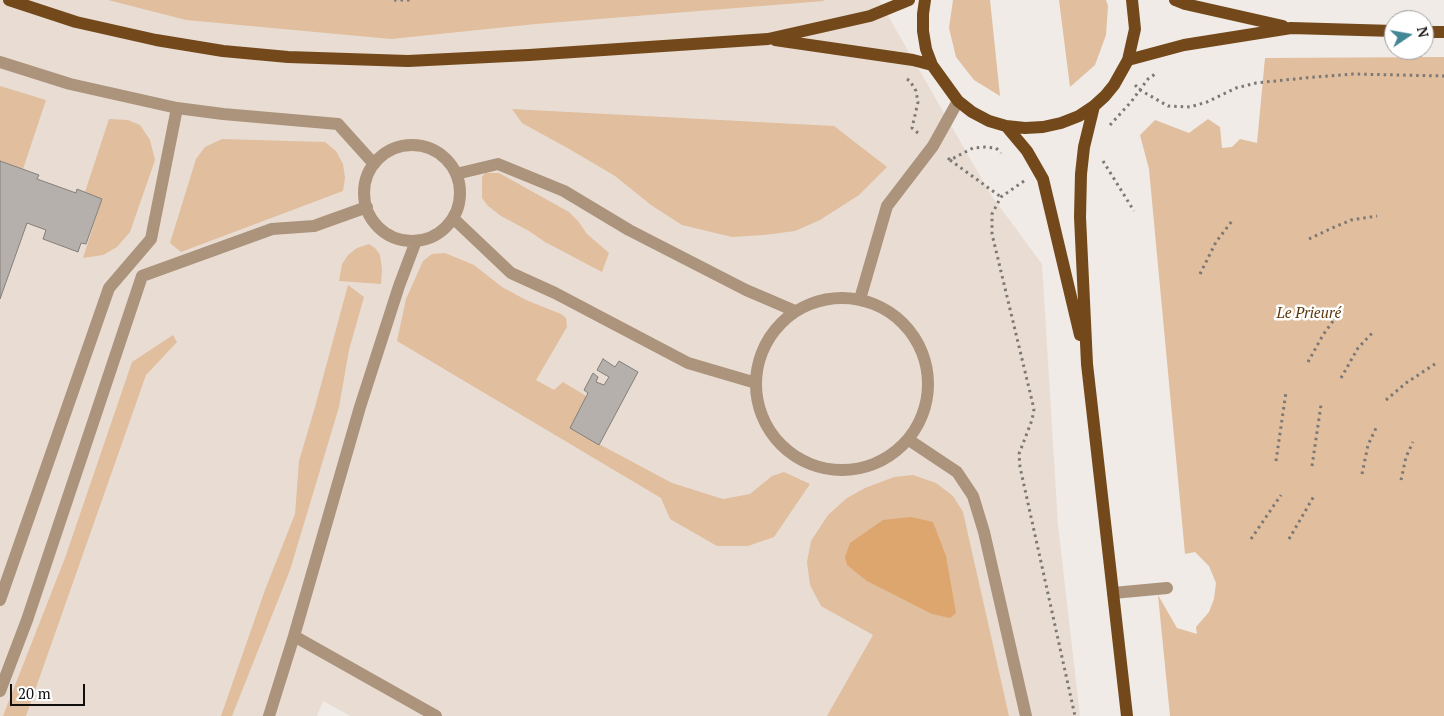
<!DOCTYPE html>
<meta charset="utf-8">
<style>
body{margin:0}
#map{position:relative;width:1444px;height:716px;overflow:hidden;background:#f0ebe6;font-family:"PT Serif",serif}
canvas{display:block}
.north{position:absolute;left:1384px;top:10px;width:50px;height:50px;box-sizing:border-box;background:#fff;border:1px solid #a09f9e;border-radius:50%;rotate:78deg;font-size:14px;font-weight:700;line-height:20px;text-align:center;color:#110f0d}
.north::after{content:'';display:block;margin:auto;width:18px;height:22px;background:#438696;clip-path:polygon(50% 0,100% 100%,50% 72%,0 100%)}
.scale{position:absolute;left:10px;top:684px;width:75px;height:22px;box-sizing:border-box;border:2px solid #110f0d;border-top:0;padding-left:6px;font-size:15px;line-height:18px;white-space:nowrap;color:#110f0d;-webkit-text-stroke:4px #fff;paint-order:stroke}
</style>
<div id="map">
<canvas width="1444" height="716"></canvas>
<div class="north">N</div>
<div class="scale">20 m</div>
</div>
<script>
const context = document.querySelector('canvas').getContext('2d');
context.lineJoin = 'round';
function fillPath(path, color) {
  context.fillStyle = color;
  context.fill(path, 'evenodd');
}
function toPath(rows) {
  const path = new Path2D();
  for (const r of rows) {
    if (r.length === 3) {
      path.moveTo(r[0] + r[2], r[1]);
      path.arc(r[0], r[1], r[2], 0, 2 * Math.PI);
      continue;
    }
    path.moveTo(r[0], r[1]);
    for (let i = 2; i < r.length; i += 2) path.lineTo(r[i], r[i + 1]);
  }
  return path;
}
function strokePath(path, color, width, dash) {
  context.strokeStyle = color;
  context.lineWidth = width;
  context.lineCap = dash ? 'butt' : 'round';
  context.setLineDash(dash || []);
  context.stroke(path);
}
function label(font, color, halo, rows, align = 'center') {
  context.font = font + ' "PT Serif",serif';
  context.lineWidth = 5;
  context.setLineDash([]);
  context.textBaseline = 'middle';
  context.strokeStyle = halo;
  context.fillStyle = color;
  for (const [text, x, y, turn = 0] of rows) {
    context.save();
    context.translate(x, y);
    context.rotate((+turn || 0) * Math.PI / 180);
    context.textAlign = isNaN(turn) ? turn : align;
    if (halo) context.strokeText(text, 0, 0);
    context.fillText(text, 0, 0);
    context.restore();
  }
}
fillPath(toPath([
 [0,0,879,0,991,195,1042,264,1058,525,1080,716,350,716,323,701,317,716,0,716]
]), '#e9ddd3');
fillPath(toPath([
 [108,0,823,0,824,1,536,24,391,39,186,20],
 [953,0,990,0,1000,96,974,80,956,57,949,28],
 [1059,0,1106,0,1108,6,1106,35,1095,65,1070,87],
 [1444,57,1444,716,1170,716,1158,595,1177,628,1197,634,1196,627,1209,612,1214,599,1216,583,1209,566,1195,552,1185,554,1149,169,1140,135,1155,120,1189,133,1208,119,1220,127,1222,148,1232,147,1240,139,1257,143,1265,58],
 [0,86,46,100,23,169,0,161],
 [512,109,834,126,887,167,859,195,820,220,795,231,764,235,732,237,682,225,651,205,615,176,571,150,522,123],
 [109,119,128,120,140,125,150,140,155,160,130,232,117,247,103,255,83,258,102,199,85,192],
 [222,139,325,142,336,151,343,164,345,178,343,191,181,252,170,243,196,159,205,147],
 [485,173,499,173,569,212,578,221,587,234,609,253,602,272,545,242,529,231,501,216,488,206,482,198,482,177],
 [369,244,375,248,380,255,382,269,381,284,339,281,342,264,348,255,357,248],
 [445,253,474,265,502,287,526,300,561,314,566,318,567,327,536,380,554,390,563,382,586,396,571,427,599,444,672,483,723,499,750,494,772,476,784,472,810,484,774,537,748,546,717,546,670,519,661,498,397,341,406,299,423,261,432,254],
 [348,285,364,297,349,350,339,407,290,570,232,716,221,716,265,590,295,514,299,461,315,407],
 [173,335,177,342,146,375,26,716,3,716,65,558,132,362],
 [913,475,936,483,953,496,963,512,1009,716,827,716,873,635,821,606,810,585,807,562,811,541,828,515,847,498,865,488,894,477]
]), '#e0be9e');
fillPath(toPath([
 [911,517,933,522,946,556,956,613,950,618,932,614,867,581,847,565,845,557,850,543,883,520]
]), '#dea66f');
const building = toPath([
 [0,161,39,175,37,179,76,193,77,189,102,199,86,244,81,243,78,252,43,239,46,230,27,223,0,299,0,161],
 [603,359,615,367,619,361,638,372,599,445,570,428,588,393,584,390,593,373,598,377,596,382,604,385,609,377,597,370,603,359]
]);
fillPath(building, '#b5b0ab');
strokePath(building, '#847f7a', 1);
strokePath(toPath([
 [394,0,410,0],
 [907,79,910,81,916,91,918,102,912,128,918,133],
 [1135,85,1140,90,1168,106,1190,107,1207,102,1236,88,1256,83,1304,78,1353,74,1444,76],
 [1110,125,1131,102,1148,79,1155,74],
 [948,158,950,160,973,148,985,147,996,148,1001,153],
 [950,160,1001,197],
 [1103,161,1134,211],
 [1024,181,1001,197,992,214,992,234,1034,409,1032,420,1019,454,1020,467,1075,716],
 [1309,239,1332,228,1351,220,1377,216],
 [1200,274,1216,242,1232,221],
 [1308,362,1323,335,1343,307],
 [1341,378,1358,348,1374,331],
 [1386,400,1406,383,1438,362],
 [1276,461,1286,392],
 [1312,466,1321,405],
 [1362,474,1368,445,1377,426],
 [1401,480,1406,457,1413,442],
 [1251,539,1281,495],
 [1289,539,1314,496]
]), '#7b7875', 3, [2.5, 4]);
strokePath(toPath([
 [0,62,70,84,177,108,223,114,338,124,374,164],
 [412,193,48],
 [456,174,498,164,564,191,629,230,746,290,795,311],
 [453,218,511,273,555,293,688,363,756,383],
 [842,384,86],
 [860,299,887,206,933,146,958,101],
 [909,440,957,472,973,496,984,532,1026,716],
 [1113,593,1167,588],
 [0,600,109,288,151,239,177,108],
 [294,636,436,716],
 [0,691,27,620,142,276,272,229,314,226,367,207],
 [269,716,294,636,360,407,399,286,416,241]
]), '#ab937c', 12);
strokePath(toPath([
 [9,0,76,22,156,40,223,51,288,57,408,61,529,55,768,39,870,16,909,0],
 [925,0,923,14,923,31,926,49,932,65,958,101,972,112,989,121,1006,126,1025,128,1043,127,1061,123,1079,116,1094,106,1105,96,1114,85,1128,60,1135,29,1132,0],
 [1175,0,1185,4,1283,26],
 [1424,32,1444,32],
 [775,40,913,60,932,65],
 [1128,60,1184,45,1291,28,1394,31],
 [1094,106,1084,147,1081,174,1080,217,1087,364,1127,716],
 [1006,126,1027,151,1043,179,1080,335]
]), '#73491b', 12);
label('italic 15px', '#5c370b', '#fff', [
 ["Le Prieuré",1309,314]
]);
</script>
